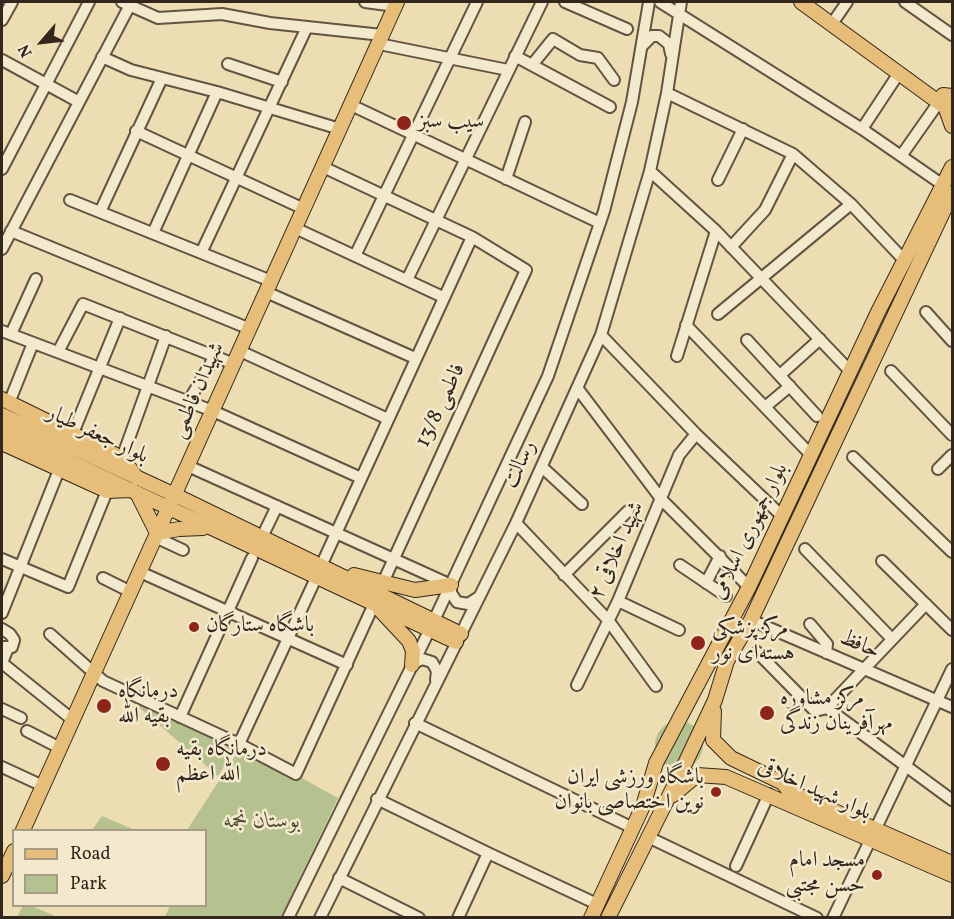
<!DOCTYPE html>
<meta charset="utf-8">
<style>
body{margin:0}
#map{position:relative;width:954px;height:919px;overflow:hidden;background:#edddb2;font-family:Vollkorn,serif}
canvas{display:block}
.frame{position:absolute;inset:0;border:3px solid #33271d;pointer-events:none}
.legend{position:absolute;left:12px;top:829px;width:195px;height:78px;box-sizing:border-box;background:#f3e9cd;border:2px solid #a69b87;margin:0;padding:8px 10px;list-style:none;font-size:18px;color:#33271d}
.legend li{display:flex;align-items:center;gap:12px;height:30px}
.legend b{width:30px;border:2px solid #a69b87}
.north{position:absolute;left:12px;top:12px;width:60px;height:60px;-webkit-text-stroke:4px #f3e9cd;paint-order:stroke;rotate:242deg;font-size:16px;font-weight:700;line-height:24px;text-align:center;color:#33271d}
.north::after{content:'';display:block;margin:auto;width:21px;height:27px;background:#33271d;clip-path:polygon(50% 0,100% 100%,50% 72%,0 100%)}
</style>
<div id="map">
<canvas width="954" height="919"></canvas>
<div class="frame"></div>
<ul class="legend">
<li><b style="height:8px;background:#e6be79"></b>Road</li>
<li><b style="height:16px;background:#b5c28f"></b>Park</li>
</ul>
<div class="north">N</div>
</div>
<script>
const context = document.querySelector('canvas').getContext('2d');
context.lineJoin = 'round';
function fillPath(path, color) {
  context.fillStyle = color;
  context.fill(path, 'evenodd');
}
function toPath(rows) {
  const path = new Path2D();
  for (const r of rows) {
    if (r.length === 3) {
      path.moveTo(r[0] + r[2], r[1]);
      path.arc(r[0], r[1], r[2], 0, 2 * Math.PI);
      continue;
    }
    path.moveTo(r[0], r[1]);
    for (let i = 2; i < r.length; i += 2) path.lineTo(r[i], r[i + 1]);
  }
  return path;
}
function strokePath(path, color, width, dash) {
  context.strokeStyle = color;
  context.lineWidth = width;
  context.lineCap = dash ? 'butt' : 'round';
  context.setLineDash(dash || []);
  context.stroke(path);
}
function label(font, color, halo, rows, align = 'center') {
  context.font = font + ' Vollkorn,Amiri,serif';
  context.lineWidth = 5;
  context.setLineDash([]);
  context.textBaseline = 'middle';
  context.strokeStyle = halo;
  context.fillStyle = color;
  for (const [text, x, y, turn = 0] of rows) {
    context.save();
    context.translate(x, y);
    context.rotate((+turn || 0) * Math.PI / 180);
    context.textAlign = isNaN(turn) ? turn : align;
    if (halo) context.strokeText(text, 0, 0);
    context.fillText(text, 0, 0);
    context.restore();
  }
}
fillPath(toPath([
 [136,700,236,748,218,776,134,703],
 [679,745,24],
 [239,750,300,777,338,798,281,917,164,918,170,906,206,906,206,830,187,830],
 [102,816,135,830,92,830],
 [23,906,32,906,57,917,17,917]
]), '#b5c28f');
const minor = toPath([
 [122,2,158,18,222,14,270,23,382,35],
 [365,2,395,6],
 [565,2,627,29],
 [660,2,862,129,943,185],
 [905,2,952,35],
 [836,18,847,2],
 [2,20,12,2],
 [379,44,508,70],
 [642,46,652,36,659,36,669,44,671,54],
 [515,56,610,107],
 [102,57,131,70,217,92,340,129],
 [2,60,79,102],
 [228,64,282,82],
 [532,65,553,39,580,55,598,58,614,80],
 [667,93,793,154,851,204,905,261],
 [351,105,600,223],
 [862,129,899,73],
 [136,131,304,209],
 [901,156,939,102],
 [323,167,472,237,526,270,380,589],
 [2,169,89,2],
 [650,171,716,231,850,371],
 [506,179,525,122],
 [718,180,743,129],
 [70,200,271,281],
 [100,212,162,78],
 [295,228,443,297],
 [11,231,250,329],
 [153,233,217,92],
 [731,247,765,210,793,154],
 [2,249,130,5],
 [201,253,307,27],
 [355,256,477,2],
 [407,280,542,2],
 [266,292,415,358],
 [926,312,952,341],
 [718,314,851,204],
 [686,325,811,455],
 [2,331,213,411,361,478],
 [11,334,36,279],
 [601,335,696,434,782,516],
 [747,340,817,416],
 [240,351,388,419],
 [58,352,83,304,234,364],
 [677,356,716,231],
 [891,371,952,435],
 [780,375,820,339],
 [578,389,662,500,749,587],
 [188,402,215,356],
 [9,403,33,343],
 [765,407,790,386],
 [73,433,120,318],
 [853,457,952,552],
 [122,458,166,336],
 [188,466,451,585,451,593,457,602,468,604,479,597],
 [542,467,582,504],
 [938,469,952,455],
 [516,523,608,620,656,686],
 [263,535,277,506],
 [155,537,183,550],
 [805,549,892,639],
 [2,559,68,587,107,491],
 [882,561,952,630],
 [680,565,726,596],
 [321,566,472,237],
 [140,572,347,665],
 [564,575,628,511],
 [103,578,131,592],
 [706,583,720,556],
 [618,601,679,630],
 [2,613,59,470],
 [751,620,952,707],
 [810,624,827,644,826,653],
 [2,629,10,634,14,640,12,647,2,647],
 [50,634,103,681,239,744,296,774,374,604],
 [8,648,2,663,73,720],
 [757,652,815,711,827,708],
 [412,664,422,659,432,662,437,671,436,680],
 [577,685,618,601,679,455,696,434],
 [827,708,952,800],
 [827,708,926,604],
 [2,709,21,718],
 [180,717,252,558],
 [415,723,633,828],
 [27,731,60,748],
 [239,744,316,578],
 [2,767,43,786],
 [377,799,488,853,458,918],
 [648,837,817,918],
 [488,853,597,904],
 [736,866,769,794],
 [339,878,419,918],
 [288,918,430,629,548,376,604,211,632,102,649,2],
 [320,918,516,523,601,335,650,171,667,93,681,2],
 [833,918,952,669]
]);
const major = toPath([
 [801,2,952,112],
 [943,95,952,96],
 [946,109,952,126],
 [2,399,122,458,137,478],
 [2,415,175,495,461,634],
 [2,430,456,642],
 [2,443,107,491,130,490],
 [137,493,157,533,179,529,203,528],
 [354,575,415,590,451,585],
 [380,610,409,641,413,651,412,665],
 [714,711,713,740,731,758,783,783,789,791,952,863],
 [673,795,697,775,726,777,952,875],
 [23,830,397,2],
 [2,876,14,851],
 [591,918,643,806,656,763,749,587,878,312,952,167],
 [608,918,682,770,715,700,727,661,751,620,952,193]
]);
strokePath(minor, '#625442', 14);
strokePath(major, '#33271d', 16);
strokePath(minor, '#f3e9cd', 10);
strokePath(major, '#e6be79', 14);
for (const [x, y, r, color] of [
 [404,123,8,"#8f2418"],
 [194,627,6,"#8f2418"],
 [698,643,8,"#8f2418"],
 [104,706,8,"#8f2418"],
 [767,713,8,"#8f2418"],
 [163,764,8,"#8f2418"],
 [716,792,6,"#8f2418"],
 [877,875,6,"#8f2418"]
]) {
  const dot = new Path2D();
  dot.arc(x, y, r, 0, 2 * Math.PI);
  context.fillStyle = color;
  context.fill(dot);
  strokePath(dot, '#f3e9cd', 2);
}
label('22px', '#33271d', '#f3e9cd', [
 ["سیب سبز",418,123],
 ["باشگاه ستارگان",206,627],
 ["مرکز پزشکی",712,630],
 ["هسته‌ای نور",712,655],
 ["درمانگاه",118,693],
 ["بقیه الله",118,718],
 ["مرکز مشاوره",780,700],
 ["مهرآفرینان زندگی",780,725],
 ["درمانگاه بقیه",176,751],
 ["الله اعظم",176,776],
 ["باشگاه ورزشی ایران",704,779,"right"],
 ["نوین اختصاصی بانوان",704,804,"right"],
 ["مسجد امام",865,862,"right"],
 ["حسن مجتبی",865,887,"right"]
], 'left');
label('22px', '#33271d', '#f3e9cd', [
 ["شهیدان فاطمی",199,391,-66],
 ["فاطمی 13/8",442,406,-65],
 ["بلوار جعفر طیار",97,436,25],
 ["رسالت",521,465,-65],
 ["بلوار جمهوری اسلامی",751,532,-64],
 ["شهید اخلاقی ۲",618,551,-66],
 ["حافظ",859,646,23],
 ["بلوار شهید اخلاقی",814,791,24]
]);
label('italic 22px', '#544e3a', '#f3e9cd', [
 ["بوستان نجمه",262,823]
]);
</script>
